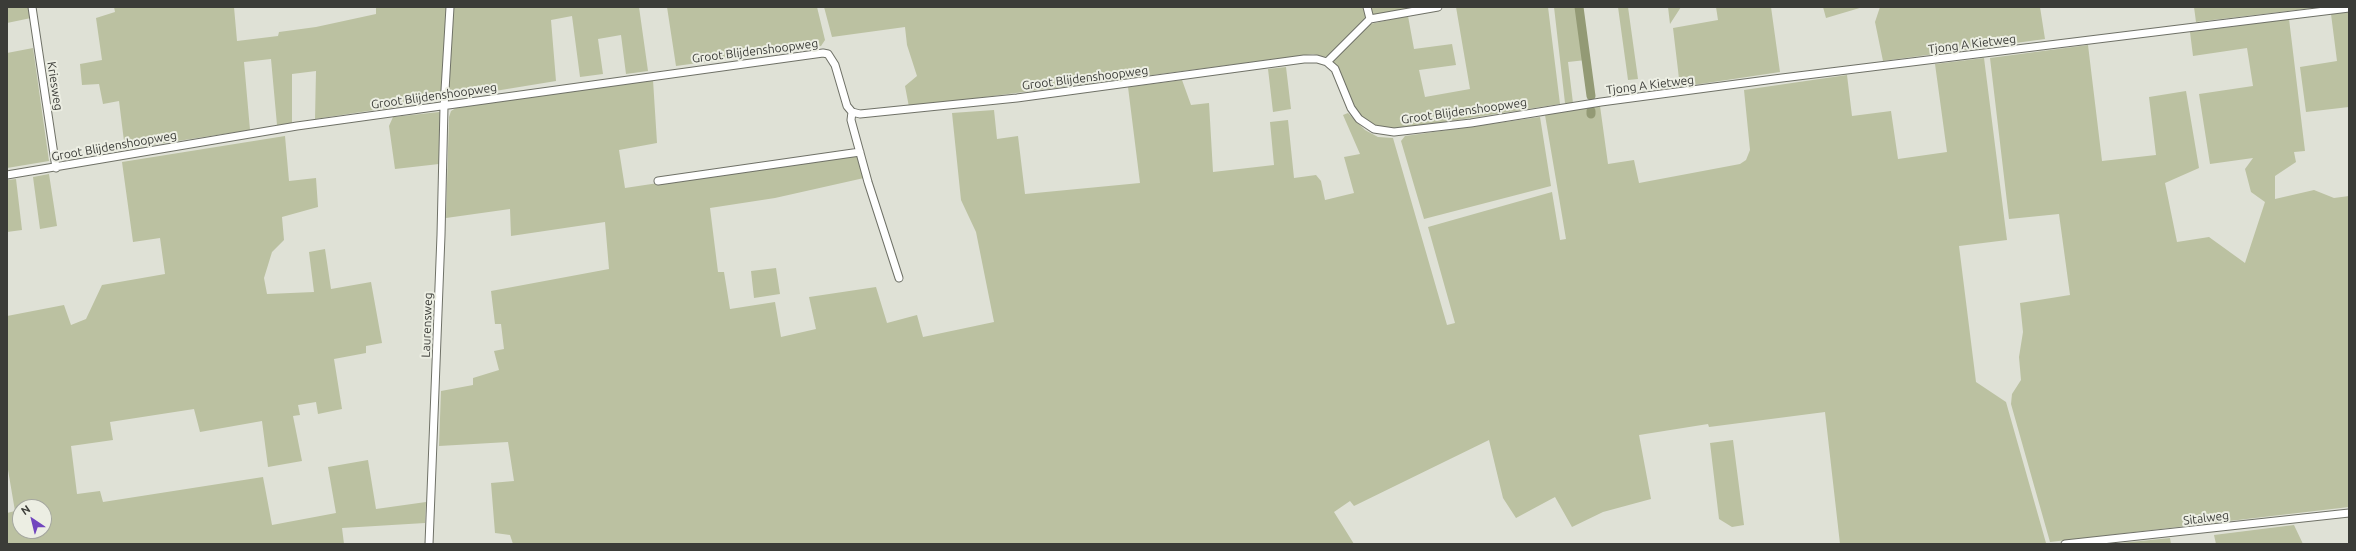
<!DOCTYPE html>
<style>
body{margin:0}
#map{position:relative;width:2356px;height:551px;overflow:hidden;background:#dfe1d6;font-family:Ubuntu,sans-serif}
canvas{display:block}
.frame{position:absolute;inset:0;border:8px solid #3b3c38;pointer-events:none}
.north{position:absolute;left:12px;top:499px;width:40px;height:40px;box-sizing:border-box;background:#eceee3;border:1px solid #a5a79f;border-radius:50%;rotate:325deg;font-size:11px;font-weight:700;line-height:16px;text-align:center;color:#3b3c38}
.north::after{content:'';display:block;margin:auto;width:14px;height:18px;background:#7146be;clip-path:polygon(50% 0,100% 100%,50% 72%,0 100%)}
</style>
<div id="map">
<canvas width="2356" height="551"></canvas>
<div class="frame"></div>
<div class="north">N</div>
</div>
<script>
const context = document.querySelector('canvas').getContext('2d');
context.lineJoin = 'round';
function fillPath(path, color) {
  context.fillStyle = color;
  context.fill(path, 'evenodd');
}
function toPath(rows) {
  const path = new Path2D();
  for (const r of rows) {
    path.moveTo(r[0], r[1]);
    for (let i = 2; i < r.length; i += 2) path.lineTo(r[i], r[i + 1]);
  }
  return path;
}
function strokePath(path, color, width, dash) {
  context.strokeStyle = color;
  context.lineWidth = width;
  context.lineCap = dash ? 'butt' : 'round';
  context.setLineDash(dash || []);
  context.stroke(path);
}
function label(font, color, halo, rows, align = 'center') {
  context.font = font + ' Ubuntu,sans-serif';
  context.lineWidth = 4;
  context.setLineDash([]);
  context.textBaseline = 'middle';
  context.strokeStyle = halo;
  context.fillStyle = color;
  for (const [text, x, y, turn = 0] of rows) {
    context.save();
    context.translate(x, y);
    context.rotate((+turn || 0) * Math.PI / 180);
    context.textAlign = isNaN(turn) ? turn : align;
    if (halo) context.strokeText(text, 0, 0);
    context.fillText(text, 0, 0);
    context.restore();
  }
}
fillPath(toPath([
 [7,7,29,7,31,18,7,23],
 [114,7,234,7,237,41,278,36,279,32,316,27,376,14,376,7,447,7,441,100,315,119,316,71,292,74,292,123,277,125,271,59,244,62,250,130,125,149,119,101,103,104,99,84,82,85,80,64,102,60,96,18,115,12],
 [453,7,639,7,648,71,626,74,621,35,598,39,603,74,580,77,572,16,551,20,556,81,446,99],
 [667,7,817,7,825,40,821,46,676,66],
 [824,7,1363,7,1366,19,1332,54,1325,57,1313,54,909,107,905,86,917,76,907,45,905,27,832,37],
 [1370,7,1417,7,1373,16],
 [1456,7,1548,7,1560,104,1399,129,1382,128,1372,125,1362,118,1353,106,1331,62,1370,24,1408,16,1414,49,1452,44,1456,65,1419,70,1425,97,1470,89],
 [1554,7,1579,7,1586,60,1568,62,1573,103,1565,103],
 [1618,7,1628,7,1638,79,1628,80],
 [1668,7,1681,7,1670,24],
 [1716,7,1771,7,1780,72,1680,87,1673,28,1718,20],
 [1823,7,1863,7,1826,18],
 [1880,7,2040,7,2045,39,1883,61,1875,22],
 [2194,7,2322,7,2196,22],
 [2349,11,2349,107,2306,112,2300,67,2337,61,2331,14],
 [2289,19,2305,151,2294,152,2296,162,2275,176,2275,199,2314,190,2334,198,2349,196,2349,507,2050,542,2011,404,2012,394,2021,380,2019,357,2023,332,2020,303,2070,295,2059,214,2009,219,1990,58,2088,45,2102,161,2156,155,2149,97,2186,91,2199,168,2165,183,2177,242,2209,237,2245,263,2265,202,2251,192,2245,169,2253,158,2210,164,2199,94,2253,86,2247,48,2193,56,2190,32],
 [33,48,49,161,7,168,7,53],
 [1984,58,2007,240,1959,246,1976,382,2006,402,2046,543,1840,544,1825,412,1709,427,1708,424,1639,435,1651,499,1603,512,1572,527,1555,497,1516,518,1503,498,1489,440,1354,506,1350,501,1334,512,1354,544,513,544,510,535,495,533,491,483,514,481,508,442,439,446,441,391,473,385,473,378,499,370,494,351,504,349,501,324,495,324,491,291,609,269,605,222,511,236,510,209,446,218,449,117,451,111,456,108,653,80,657,143,619,150,625,188,858,153,864,178,775,198,710,208,718,272,724,272,730,309,775,302,781,337,816,329,809,297,876,287,887,323,917,315,923,337,994,322,976,232,961,200,952,113,994,110,997,139,1018,136,1025,194,1140,183,1128,87,1182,80,1191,105,1209,103,1213,172,1274,165,1270,122,1288,120,1294,178,1316,175,1321,181,1325,200,1354,193,1344,157,1360,154,1343,115,1348,113,1365,130,1378,137,1393,138,1447,325,1455,323,1428,227,1552,192,1560,240,1566,239,1545,115,1600,106,1608,164,1634,160,1639,183,1740,164,1746,160,1750,150,1744,90,1847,75,1852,116,1891,111,1898,159,1947,152,1935,64],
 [1286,67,1291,109,1273,112,1268,69],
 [439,112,441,113,439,164,395,169,389,126,393,117],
 [1540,117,1551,186,1424,219,1401,141,1405,136],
 [285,136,289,181,316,178,318,207,282,217,284,240,272,252,264,278,267,294,314,292,309,252,325,249,331,289,371,282,382,343,366,346,366,353,334,359,342,409,318,414,316,402,298,405,300,415,293,416,302,461,268,467,262,421,200,432,194,409,110,422,113,440,71,446,77,494,100,491,103,502,263,477,272,525,336,513,328,467,368,460,376,509,426,502,425,523,342,528,344,544,7,544,7,513,15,511,7,464,7,316,64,305,71,325,86,319,102,285,165,274,160,238,133,242,122,162],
 [20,507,44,507,44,531,20,531],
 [49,174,57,226,40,229,33,177],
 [16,179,22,230,7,232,7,180],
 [776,268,780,294,754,298,751,271],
 [1733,440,1744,525,1732,527,1719,519,1710,443],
 [2294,525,2303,544,2216,544,2214,535],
 [2170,538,2171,544,2111,544]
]), '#bbc1a1');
strokePath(toPath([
 [1579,7,1591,96],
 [1591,111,1591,114]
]), '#939a75', 9);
const street = toPath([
 [32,7,56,168],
 [1367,7,1370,19],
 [1370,19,1438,7],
 [1327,62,1370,19],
 [852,112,851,120,868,182,899,278],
 [7,175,297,126,823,53,828,54,835,65,847,106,852,112,860,114,1017,98,1304,59,1317,59,1327,62,1335,69,1351,108,1359,119,1374,129,1394,132,1471,123,1601,102,1782,78,2349,8],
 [658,181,860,152],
 [429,544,441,235,444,107,450,7],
 [2065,544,2349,513]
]);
strokePath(street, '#6f7167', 9);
strokePath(street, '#fff', 7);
label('12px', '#3b3c38', '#eceee3', [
 ["Tjong A Kietweg",1972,44,-7],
 ["Groot Blijdenshoopweg",755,51,-7],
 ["Groot Blijdenshoopweg",1085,78,-7],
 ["Tjong A Kietweg",1650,85,-7],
 ["Kriesweg",55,86,81],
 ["Groot Blijdenshoopweg",434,96,-8],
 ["Groot Blijdenshoopweg",1464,111,-8],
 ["Groot Blijdenshoopweg",114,146,-10],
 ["Laurensweg",427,325,-88],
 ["Sitalweg",2206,518,-7]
]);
</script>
